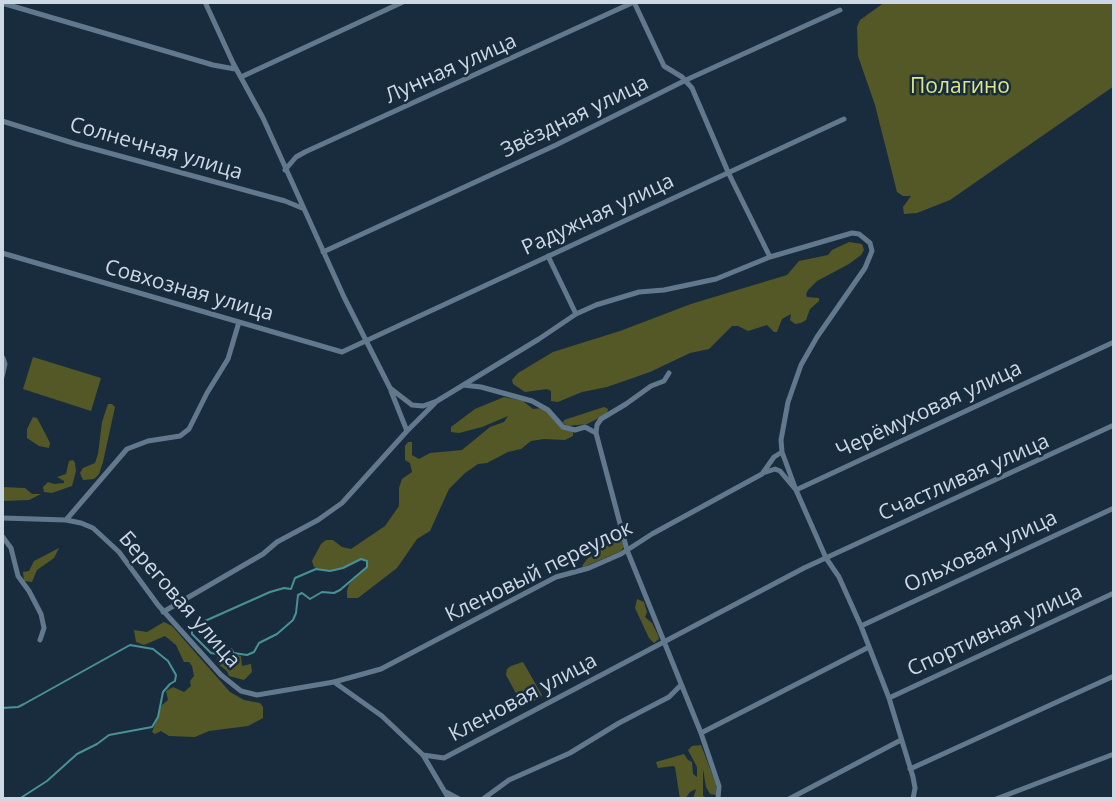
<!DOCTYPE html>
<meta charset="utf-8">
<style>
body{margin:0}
#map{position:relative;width:1116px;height:801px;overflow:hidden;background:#192c3e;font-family:"Open Sans",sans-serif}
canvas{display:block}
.frame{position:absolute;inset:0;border:4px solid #ccd8e4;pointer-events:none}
</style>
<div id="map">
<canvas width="1116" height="801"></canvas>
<div class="frame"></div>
</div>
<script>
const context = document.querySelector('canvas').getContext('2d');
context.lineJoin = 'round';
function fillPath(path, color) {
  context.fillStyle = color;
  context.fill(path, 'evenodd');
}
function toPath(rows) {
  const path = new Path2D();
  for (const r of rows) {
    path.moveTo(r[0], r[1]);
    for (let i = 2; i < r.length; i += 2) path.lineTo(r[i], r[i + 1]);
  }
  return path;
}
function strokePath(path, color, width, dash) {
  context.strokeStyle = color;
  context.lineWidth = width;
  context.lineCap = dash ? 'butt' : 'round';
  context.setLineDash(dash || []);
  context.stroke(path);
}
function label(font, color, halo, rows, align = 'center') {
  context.font = font + ' "Open Sans",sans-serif';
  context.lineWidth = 5;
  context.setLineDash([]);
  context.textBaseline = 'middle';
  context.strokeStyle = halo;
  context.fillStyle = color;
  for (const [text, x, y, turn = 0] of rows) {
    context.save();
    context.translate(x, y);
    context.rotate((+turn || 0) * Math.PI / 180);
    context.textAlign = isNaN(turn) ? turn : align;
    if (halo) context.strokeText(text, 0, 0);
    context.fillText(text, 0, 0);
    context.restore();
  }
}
fillPath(toPath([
 [885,2,1114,2,1114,86,950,200,917,213,904,214,903,207,911,196,903,196,897,192,875,105,858,56,857,27,860,20],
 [849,242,862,244,864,250,861,255,849,264,817,281,808,290,806,294,807,297,819,298,819,301,810,309,806,320,801,323,795,324,790,320,791,314,782,319,777,332,774,332,767,325,748,331,738,326,732,326,709,349,690,353,650,372,607,387,582,392,558,402,551,401,551,391,547,389,525,392,513,384,512,380,518,373,553,352,620,331,691,304,787,275,799,261,828,255,832,250],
 [33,357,101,378,91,411,23,389],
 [504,397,523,401,533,409,543,408,573,432,573,436,565,440,544,439,531,441,521,449,508,452,487,463,478,464,465,473,449,489,430,531,417,539,397,568,358,598,347,598,347,591,349,584,367,567,367,561,360,559,348,566,330,571,323,571,314,567,312,561,321,544,326,540,333,540,342,547,351,549,385,526,399,506,399,488,402,479,412,472,410,463,405,460,405,446,408,442,412,442,412,455,419,459,430,453,462,450,490,427,504,422,508,416,482,427,459,433,451,432,451,427,475,409],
 [108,404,112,404,115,407,103,462,99,474,94,479,83,480,80,473,83,468,95,463,98,454,102,422],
 [604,407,608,409,607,414,587,424,568,426,563,423,564,420],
 [33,417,37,418,46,435,50,443,49,448,39,446,27,438,27,429],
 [73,460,75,463,76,471,72,486,52,493,44,492,43,487,48,482,54,484,64,483,64,481,57,477,66,474,69,461],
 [2,487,25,488,32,494,41,494,29,500,2,501],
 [616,536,622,540,624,547,621,551,584,567,582,566,587,559,615,540],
 [59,548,54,558,37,570,32,582,24,581,23,572,29,571,34,561],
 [637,599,644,602,647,612,645,617,652,623,658,635,659,639,654,643,649,638,635,608],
 [164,622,172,626,230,692,244,700,260,703,263,707,263,718,248,726,209,731,195,737,169,736,161,731,155,734,152,732,162,705,168,700,166,691,173,687,184,692,191,686,190,681,194,676,192,666,189,662,184,662,176,645,165,636,144,645,136,642,134,630,147,632],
 [229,652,241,656,242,666,251,664,252,672,244,680,229,676,227,671,218,664,217,656],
 [523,662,542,695,540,698,523,706,506,675,507,669,511,666],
 [701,745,716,784,716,795,710,794,706,787,703,769,703,796,708,799,693,799,696,789,690,792,685,799,680,799,675,767,673,766,658,768,656,762,684,754,688,760,692,762,693,774,697,777,697,767,688,750,692,746]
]), '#545827');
strokePath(toPath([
 [361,559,367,561,367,567,340,590,334,593,322,592,310,599,302,593,298,595,296,613,293,620,277,634,259,643,254,652,247,655,234,653,231,649,223,655,211,653,192,634,192,628,196,625,270,592,284,588,291,589,295,578,316,569,330,571,343,568,361,559],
 [2,708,18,707,24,704,130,645,153,649,168,661,176,675,175,681,170,684,163,692,158,717,152,727,109,735,97,744,77,754,47,781,19,799]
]), '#489296', 2);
strokePath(toPath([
 [205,2,233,63,263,118,344,297,390,388,412,405,423,406,437,401,539,339,576,314,596,305,639,292,664,290,716,279,770,257,852,233,859,234,870,243,872,251,865,268,817,337,801,365,788,402,781,440,782,452,796,490,826,558,839,577,861,626,889,698,913,777,915,788,913,799],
 [634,2,664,66,682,77,692,88,728,172,770,257],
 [2,3,213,65,235,69],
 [241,77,403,2],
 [2,121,76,144,285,201,302,208],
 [285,170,296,157,305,152,634,2],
 [323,252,556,145,686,80,840,10],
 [2,253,342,352,844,119],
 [548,256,576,314],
 [669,373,664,381,651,386,626,404,601,419,597,425,596,433,627,550,701,733,719,786,718,799],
 [2,377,5,364,3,358],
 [463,385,481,387,532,401,548,410,563,427,575,430,585,427,596,433],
 [407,431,435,403],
 [763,473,775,469,780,471,796,490,1114,342],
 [2,518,66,520,81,523,93,528,119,552,158,605,221,675,241,691,257,695,334,682,381,669,556,577,589,568,621,554,652,534,762,474,774,457,782,452],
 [66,520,127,449,148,441,180,436,189,429,207,393,228,359,239,322],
 [2,536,11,548,18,576,29,591,41,614,44,628,40,640],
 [163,612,263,554,277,542,318,520,342,503,407,431,391,391],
 [861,626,1114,508],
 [334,682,382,716,423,755,444,758,804,568,1114,425],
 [889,698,1114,593],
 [701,733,869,647],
 [423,755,449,799],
 [910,769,1114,676],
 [446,792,459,799],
 [483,799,509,780,570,753,619,723,669,697,680,686],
 [789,799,901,740],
 [996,799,1114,754]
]), '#62788d', 5);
label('21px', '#ccd8e4', '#192c3e', [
 ["Лунная улица",451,69,-24],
 ["Звёздная улица",575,117,-26],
 ["Солнечная улица",156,149,16],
 ["Радужная улица",598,215,-25],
 ["Совхозная улица",189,291,16],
 ["Черёмуховая улица",929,410,-25],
 ["Счастливая улица",964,478,-24],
 ["Ольховая улица",981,552,-25],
 ["Кленовый переулок",539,572,-26],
 ["Береговая улица",179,600,49],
 ["Спортивная улица",995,631,-25],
 ["Кленовая улица",523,698,-28]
]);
label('21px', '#dde68c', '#192c3e', [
 ["Полагино",960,87]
]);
</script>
